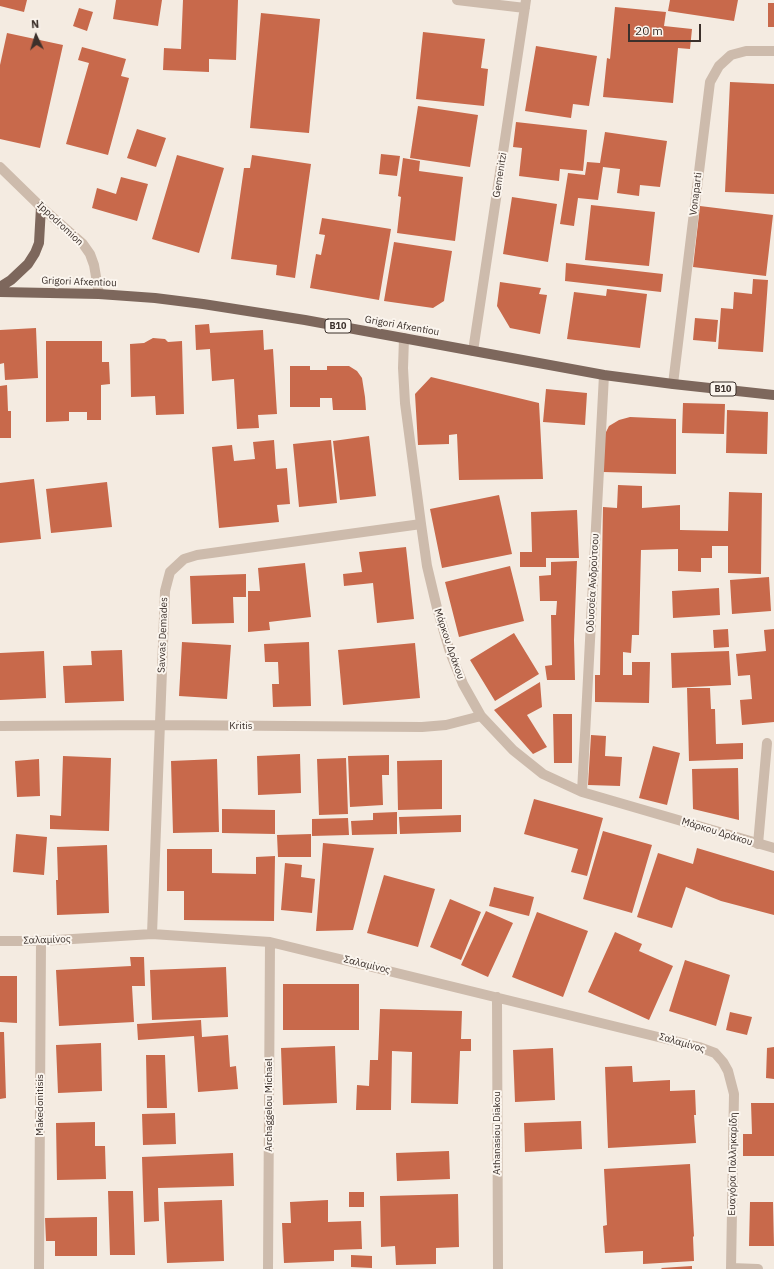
<!DOCTYPE html>
<meta charset="utf-8">
<style>
body{margin:0}
#map{position:relative;width:774px;height:1269px;overflow:hidden;background:#f4ebe1;font-family:"IBM Plex Sans",sans-serif}
canvas{display:block}
.north{position:absolute;left:16px;top:16px;width:40px;height:40px;-webkit-text-stroke:3px #fbf5ee;paint-order:stroke;rotate:356deg;font-size:11px;font-weight:700;line-height:16px;text-align:center;color:#3b302b}
.north::after{content:'';display:block;margin:auto;width:14px;height:18px;background:#3b302b;clip-path:polygon(50% 0,100% 100%,50% 72%,0 100%)}
.scale{position:absolute;left:628px;top:24px;width:73px;height:18px;box-sizing:border-box;border:2px solid #3b302b;border-top:0;padding-left:5px;font-size:12px;line-height:14px;white-space:nowrap;color:#3b302b;-webkit-text-stroke:3px #fbf5ee;paint-order:stroke}
</style>
<div id="map">
<canvas width="774" height="1269"></canvas>
<div class="north">N</div>
<div class="scale">20 m</div>
</div>
<script>
const context = document.querySelector('canvas').getContext('2d');
context.lineJoin = 'round';
function fillPath(path, color) {
  context.fillStyle = color;
  context.fill(path, 'evenodd');
}
function toPath(rows) {
  const path = new Path2D();
  for (const r of rows) {
    path.moveTo(r[0], r[1]);
    for (let i = 2; i < r.length; i += 2) path.lineTo(r[i], r[i + 1]);
  }
  return path;
}
function strokePath(path, color, width, dash) {
  context.strokeStyle = color;
  context.lineWidth = width;
  context.lineCap = dash ? 'butt' : 'round';
  context.setLineDash(dash || []);
  context.stroke(path);
}
function label(font, color, halo, rows, align = 'center') {
  context.font = font + ' "IBM Plex Sans",sans-serif';
  context.lineWidth = 4;
  context.setLineDash([]);
  context.textBaseline = 'middle';
  context.strokeStyle = halo;
  context.fillStyle = color;
  for (const [text, x, y, turn = 0] of rows) {
    context.save();
    context.translate(x, y);
    context.rotate((+turn || 0) * Math.PI / 180);
    context.textAlign = isNaN(turn) ? turn : align;
    if (halo) context.strokeText(text, 0, 0);
    context.fillText(text, 0, 0);
    context.restore();
  }
}
fillPath(toPath([
 [0,0,27,0,24,12,0,6],
 [116,0,162,0,158,26,113,19],
 [183,0,238,0,236,60,209,59,209,72,163,70,164,48,181,49],
 [670,0,738,0,734,21,668,11],
 [768,3,774,3,774,27,768,27],
 [615,7,666,12,664,26,692,29,690,49,678,48,673,103,603,97,607,58,610,59],
 [79,8,93,12,87,31,73,26],
 [261,13,320,19,309,133,250,128],
 [423,32,485,39,481,68,488,69,484,106,416,99],
 [7,33,63,45,40,148,0,139,0,65],
 [536,46,597,56,589,106,573,104,571,118,525,111],
 [82,47,126,59,121,76,129,78,108,155,66,144,89,63,78,60],
 [730,82,774,84,774,194,725,192],
 [418,106,478,115,470,167,410,158],
 [516,122,587,130,583,171,560,169,559,181,519,176,522,148,513,147],
 [137,129,166,138,156,167,127,158],
 [605,132,667,141,660,187,640,185,639,196,617,193,620,169,603,167,598,200,578,198,574,226,560,224,568,173,585,175,587,162,600,163],
 [381,154,400,156,397,176,379,174],
 [177,155,224,168,199,253,152,239],
 [252,155,311,164,295,278,276,275,277,265,231,259,244,168,250,168],
 [403,158,420,161,419,171,463,177,455,241,397,233,401,197,398,196],
 [121,177,148,184,137,221,92,208,97,188,116,194],
 [512,197,557,204,548,262,503,254],
 [591,205,655,212,649,266,585,260],
 [700,206,773,215,766,276,693,267],
 [322,218,391,229,379,300,310,288,316,254,321,255,325,235,319,234],
 [394,242,452,251,444,301,433,308,384,301],
 [566,263,663,274,661,292,565,281],
 [753,279,768,280,763,352,718,349,721,308,733,309,734,292,752,294],
 [500,282,541,288,539,294,547,295,540,334,510,328,497,306],
 [607,289,647,294,640,348,567,339,574,292,606,296],
 [695,318,718,320,716,342,693,340],
 [209,324,210,333,263,330,264,350,273,349,277,414,258,415,259,428,237,429,234,379,212,381,210,349,196,350,195,325],
 [36,328,38,378,5,380,4,363,0,364,0,330],
 [153,338,165,339,168,342,182,341,184,414,156,415,155,396,131,397,130,344,144,343],
 [46,341,102,341,102,362,109,362,110,384,101,385,101,420,87,420,87,412,69,412,69,421,46,422],
 [290,366,310,366,310,370,327,370,327,366,349,366,357,371,362,378,365,397,366,410,333,410,332,398,320,398,320,407,290,407],
 [431,377,539,403,543,479,459,480,457,434,449,435,449,444,418,445,415,394],
 [7,385,8,411,11,411,11,438,0,438,0,386],
 [546,389,587,393,585,425,543,422],
 [683,403,725,404,724,434,682,433],
 [727,410,768,412,767,454,726,453],
 [630,417,676,419,676,474,603,472,604,436,609,426,619,420],
 [369,436,376,496,340,500,333,441],
 [274,440,276,469,287,468,290,504,277,505,279,522,219,528,212,447,232,445,234,461,255,459,253,442],
 [331,440,337,503,299,507,293,444],
 [34,479,41,539,0,543,0,483],
 [107,482,112,527,51,533,46,489],
 [618,485,642,486,642,508,680,505,680,530,728,531,729,492,762,493,761,574,728,573,728,546,712,546,712,558,701,558,701,572,678,571,678,549,641,550,639,635,632,635,631,653,623,652,623,675,632,675,632,662,650,662,649,703,595,702,595,675,600,675,603,507,617,508],
 [499,495,512,554,442,568,430,509],
 [577,510,579,558,546,558,546,567,520,567,520,552,532,552,531,512],
 [406,547,414,619,377,623,373,583,344,586,343,574,362,572,359,552],
 [577,561,574,640,575,680,547,680,545,666,552,665,551,615,556,615,557,601,540,601,539,576,551,575,551,562],
 [305,563,311,617,269,622,270,630,248,632,248,591,260,591,258,568],
 [510,566,524,621,459,637,445,582],
 [246,574,246,597,233,597,234,623,192,624,190,576],
 [769,577,771,611,732,614,730,580],
 [719,588,720,615,673,618,672,591],
 [728,629,729,647,714,648,713,630],
 [774,629,774,722,742,725,740,700,752,699,750,675,738,676,736,654,766,651,764,630],
 [514,633,539,674,495,701,470,660],
 [182,642,231,645,227,699,179,696],
 [309,642,311,706,273,707,272,684,279,684,278,662,265,662,264,644],
 [415,643,420,698,343,705,338,650],
 [122,650,124,701,65,703,63,666,92,665,91,651],
 [44,651,46,698,0,700,0,653],
 [729,651,731,685,672,688,671,653],
 [540,682,542,707,527,715,547,747,533,754,494,710],
 [687,688,710,688,711,709,715,709,716,744,743,743,743,759,689,761],
 [553,714,572,714,572,763,554,763],
 [591,735,606,736,605,756,622,757,620,786,588,785],
 [653,746,680,753,667,805,639,798],
 [300,754,301,793,258,795,257,756],
 [389,755,389,775,382,775,383,805,350,807,348,756],
 [63,756,111,758,109,831,50,829,50,815,61,816],
 [346,758,348,814,319,815,317,759],
 [39,759,40,796,17,797,15,761],
 [217,759,219,832,173,833,171,761],
 [442,760,442,809,398,810,397,761],
 [738,768,739,820,693,809,692,769],
 [534,799,603,818,587,876,571,872,578,849,524,834],
 [222,809,275,810,275,834,222,833],
 [397,812,397,834,352,835,351,821,373,820,373,813],
 [461,815,461,832,400,834,399,817],
 [348,818,349,835,312,836,312,819],
 [603,831,652,845,632,913,583,899],
 [16,834,47,837,44,875,13,872],
 [311,834,311,857,278,857,277,835],
 [323,843,374,848,353,930,316,931],
 [107,845,109,913,57,915,56,880,58,880,57,847],
 [697,848,774,871,774,915,721,901,686,887,672,928,637,917,658,853,693,864],
 [167,849,212,849,212,873,256,874,256,857,275,856,274,921,184,920,184,891,167,891],
 [285,863,302,865,301,877,315,879,312,913,281,910],
 [384,875,435,889,418,947,367,933],
 [494,887,534,897,529,916,489,906],
 [450,899,481,912,461,960,430,947],
 [486,911,513,923,488,977,461,965],
 [537,912,588,931,563,997,512,977],
 [615,932,642,944,639,951,673,966,649,1020,588,992],
 [130,957,144,957,145,986,132,986,134,1022,59,1026,56,970,131,966],
 [685,960,730,975,716,1026,669,1011],
 [226,967,228,1017,152,1020,150,970],
 [0,976,17,976,17,1023,0,1022],
 [283,984,359,984,359,1030,283,1030],
 [380,1009,462,1011,461,1039,471,1039,471,1051,460,1051,458,1104,411,1103,412,1052,392,1051,391,1110,356,1110,357,1085,369,1086,370,1060,378,1060],
 [730,1012,752,1017,747,1035,726,1030],
 [201,1020,202,1037,228,1035,230,1067,236,1066,238,1089,198,1092,194,1036,138,1040,137,1024],
 [0,1032,4,1032,6,1098,0,1099],
 [101,1043,102,1091,58,1093,56,1045],
 [335,1046,337,1103,283,1105,281,1048],
 [774,1047,774,1079,766,1078,767,1048],
 [553,1048,555,1100,515,1102,513,1050],
 [146,1055,165,1055,167,1108,147,1108],
 [632,1066,633,1082,670,1080,670,1091,695,1090,696,1115,694,1115,696,1143,608,1148,605,1067],
 [751,1103,774,1103,774,1156,743,1156,743,1134,752,1134],
 [175,1113,176,1144,143,1145,142,1114],
 [581,1121,582,1149,525,1152,524,1123],
 [95,1122,95,1146,105,1146,106,1179,57,1180,56,1123],
 [449,1151,450,1179,397,1181,396,1153],
 [233,1153,234,1186,158,1188,159,1221,144,1222,142,1157],
 [690,1164,694,1236,693,1237,694,1261,643,1264,643,1251,605,1253,603,1226,607,1225,604,1169],
 [108,1191,133,1191,135,1255,110,1255],
 [349,1192,364,1192,364,1207,349,1207],
 [458,1194,459,1247,436,1248,436,1264,396,1265,395,1246,381,1247,380,1196],
 [222,1200,224,1261,167,1263,164,1202],
 [328,1200,328,1222,361,1221,362,1249,334,1250,334,1261,284,1263,282,1223,291,1223,290,1202],
 [750,1202,773,1202,774,1246,749,1246],
 [97,1217,97,1256,55,1256,55,1241,46,1241,45,1218],
 [351,1255,372,1256,372,1268,351,1267],
 [692,1266,692,1269,662,1269,661,1268]
]), '#c8694b');
strokePath(toPath([
 [758,844,767,743]
]), '#cdbbac', 10);
strokePath(toPath([
 [457,0,525,8],
 [404,338,403,368,405,403,421,524,427,566,437,608,450,652,463,684,481,716,513,750,543,774,582,792,774,848],
 [473,351,526,0],
 [673,384,710,82,719,66,731,55,746,51,774,51],
 [0,726,160,725,422,727,446,725,481,716],
 [582,792,604,375],
 [152,934,165,591,170,572,184,559,197,555,421,524],
 [0,941,41,941,152,934,270,942,699,1047,715,1053,723,1062,728,1071,734,1094,731,1269],
 [497,997,498,1269],
 [731,1268,758,1269],
 [39,1269,41,941],
 [268,1269,270,942]
]), '#cdbbac', 10);
strokePath(toPath([
 [0,167,41,207,83,244,90,254,94,265,99,294]
]), '#cdbbac', 10);
strokePath(toPath([
 [0,287,11,280,28,264,35,253,39,243,41,207],
 [0,292,99,294,155,298,203,304,305,320,604,375,673,384,774,395]
]), '#7d675c', 10);
for (const [x, y, w] of [
 [338,326,26],
 [723,389,26]
]) {
  const box = new Path2D();
  box.roundRect(x - w / 2, y - 7, w, 14, 3);
  context.fillStyle = '#fbf5ee';
  context.fill(box);
  strokePath(box, '#3b302b', 1);
}
label('bold 9px', '#3b302b', null, [
 ["B10",338,326],
 ["B10",723,389]
]);
label('10px', '#3b302b', '#fbf5ee', [
 ["Gemenitzi",500,175,-81],
 ["Vonaparti",696,194,-83],
 ["Ippodromion",60,224,43],
 ["Grigori Afxentiou",79,282,2],
 ["Grigori Afxentiou",402,326,10],
 ["Οδυσσέα Ανδρούτσου",593,583,-87],
 ["Savvas Demades",163,635,-88],
 ["Μάρκου Δράκου",449,644,71],
 ["Kritis",241,726],
 ["Μάρκου Δράκου",717,832,17],
 ["Σαλαμίνος",47,940,-2],
 ["Σαλαμίνος",367,965,14],
 ["Σαλαμίνος",682,1043,16],
 ["Makedonitisis",40,1105,-90],
 ["Archaggelou Michael",269,1105,-90],
 ["Athanasiou Diakou",497,1133,-90],
 ["Ευαγόρα Παλληκαρίδη",733,1164,-89]
]);
</script>
